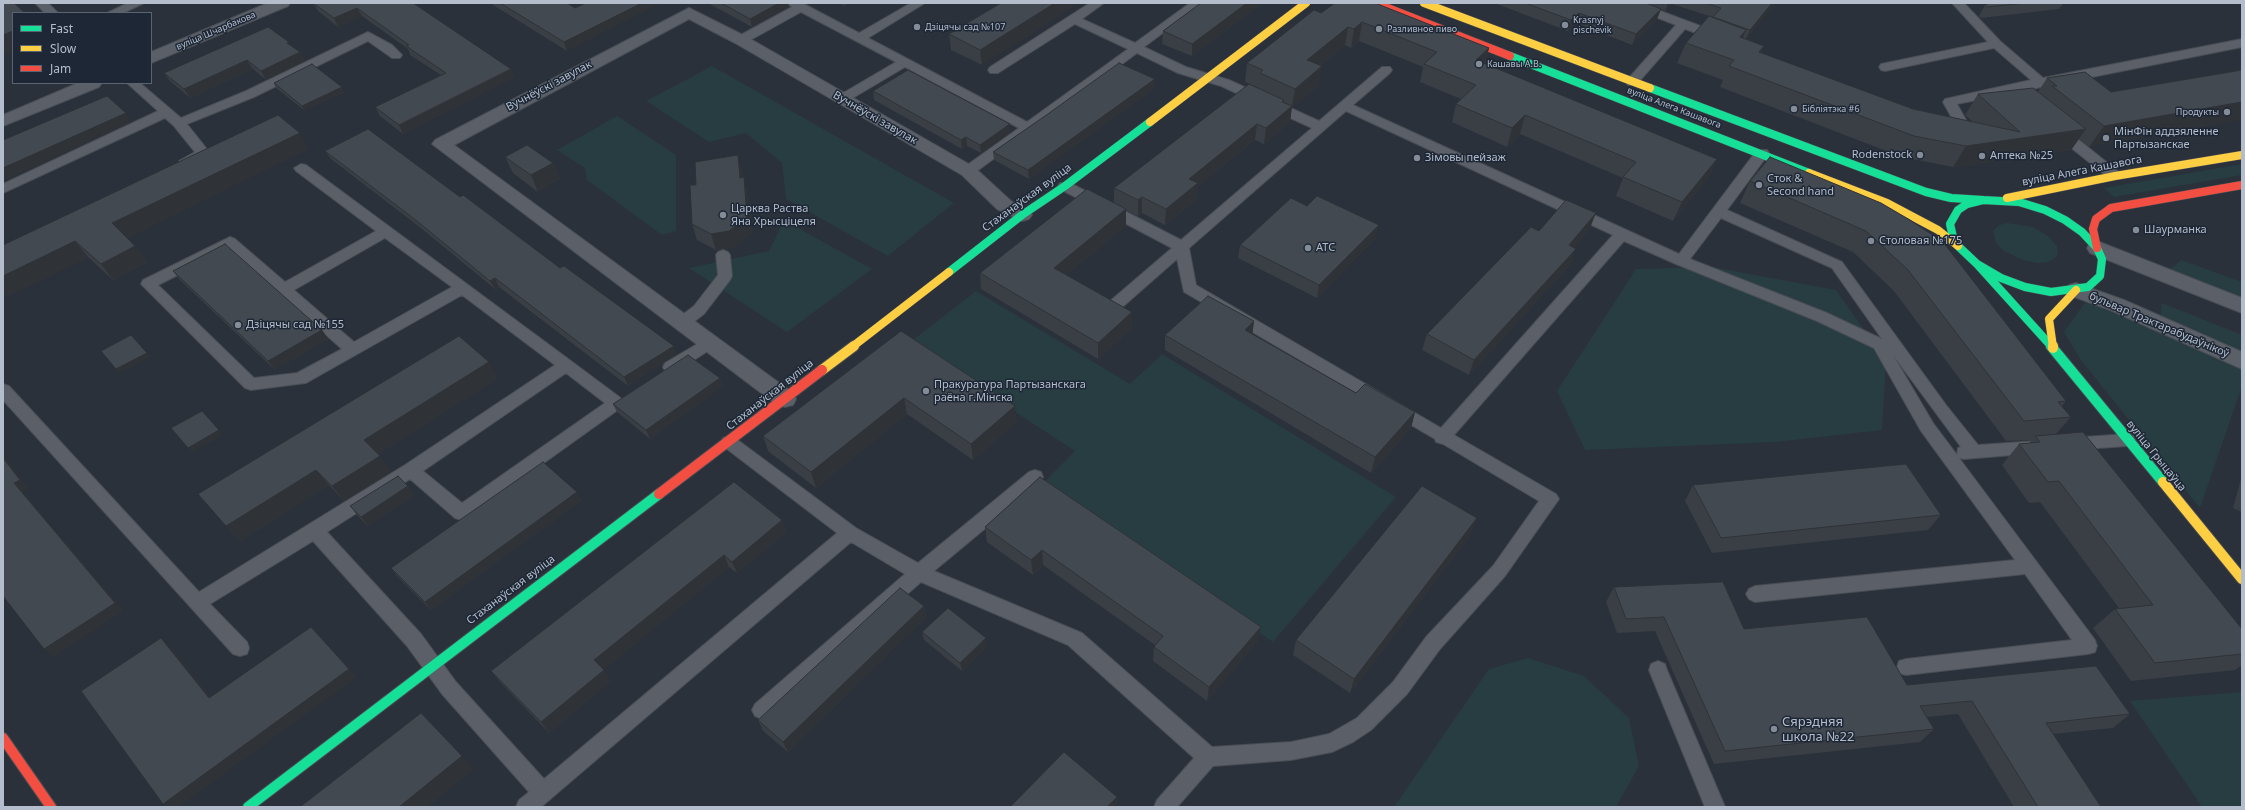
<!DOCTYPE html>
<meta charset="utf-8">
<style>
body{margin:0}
#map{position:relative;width:2245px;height:810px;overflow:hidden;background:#2a313a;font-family:"Noto Sans",sans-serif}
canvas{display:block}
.frame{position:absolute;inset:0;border:4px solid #b4bdcb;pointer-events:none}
.legend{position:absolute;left:12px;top:12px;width:140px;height:72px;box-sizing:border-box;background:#1d2736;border:1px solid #596372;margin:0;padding:5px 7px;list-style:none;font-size:12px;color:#b4bdcb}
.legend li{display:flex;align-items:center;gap:8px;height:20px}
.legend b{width:20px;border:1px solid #596372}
</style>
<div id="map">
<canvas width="2245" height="810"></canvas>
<div class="frame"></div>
<ul class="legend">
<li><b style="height:5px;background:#16e098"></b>Fast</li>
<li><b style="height:5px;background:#ffcf43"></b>Slow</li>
<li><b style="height:5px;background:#f24e42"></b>Jam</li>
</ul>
</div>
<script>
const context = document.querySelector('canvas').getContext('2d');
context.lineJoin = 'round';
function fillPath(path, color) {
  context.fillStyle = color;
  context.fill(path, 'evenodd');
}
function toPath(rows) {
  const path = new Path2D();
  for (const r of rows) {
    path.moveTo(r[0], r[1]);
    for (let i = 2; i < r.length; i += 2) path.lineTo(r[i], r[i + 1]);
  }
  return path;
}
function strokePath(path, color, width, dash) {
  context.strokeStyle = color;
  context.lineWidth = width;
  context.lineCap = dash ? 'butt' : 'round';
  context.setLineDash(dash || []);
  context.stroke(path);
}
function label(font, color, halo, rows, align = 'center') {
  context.font = font + ' "Noto Sans",sans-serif';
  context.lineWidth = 3;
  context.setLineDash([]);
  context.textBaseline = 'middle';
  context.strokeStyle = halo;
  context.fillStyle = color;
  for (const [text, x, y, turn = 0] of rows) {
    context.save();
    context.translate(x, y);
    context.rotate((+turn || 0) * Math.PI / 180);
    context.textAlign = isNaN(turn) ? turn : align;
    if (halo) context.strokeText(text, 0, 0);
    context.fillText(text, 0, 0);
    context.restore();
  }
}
fillPath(toPath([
 [712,66,954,203,888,256,786,199,782,163,746,133,709,142,646,101],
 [617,116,676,155,676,231,662,235,587,180,585,168,557,150],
 [2242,164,2242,175,2114,197,2104,188],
 [784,220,872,269,787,332,689,268,769,251],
 [2007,223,2033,227,2048,236,2057,246,2058,254,2055,258,2048,262,2037,263,2023,260,2004,251,1996,243,1993,231,1999,225],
 [2181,260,2242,282,2242,298,2169,270],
 [1712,267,1836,290,1886,361,1882,430,1775,442,1585,450,1557,391,1636,269],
 [976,291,1130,384,1162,354,1396,497,1273,642,1041,485,1075,451,909,343],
 [2086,301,2242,368,2242,386,2200,508,2080,359,2064,332],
 [2162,303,2242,335,2242,351,2160,318],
 [1528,658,1584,676,1629,718,1639,766,1616,807,1394,807,1489,669],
 [2242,692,2242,807,2202,807,2130,701]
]), '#273d41');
const lane = toPath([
 [35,3,48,3,58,13,45,13,35,3],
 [128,3,144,3,123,13,107,13,128,3],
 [787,3,802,3,859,33,911,3,925,3,868,38,1027,122,1128,49,1075,24,998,73,990,73,988,70,990,67,1090,3,1104,3,1082,19,1135,43,1190,3,1203,3,1144,47,1186,67,1229,80,1319,121,1382,67,1390,67,1392,70,1390,73,1353,105,1679,254,1757,150,1767,150,1769,153,1767,156,1727,210,1842,262,1946,405,1978,445,2037,441,2043,442,2045,447,2043,452,2037,453,1964,459,1959,458,2095,640,2097,646,2095,652,2088,654,1906,675,1899,673,1897,667,1899,661,1906,659,2072,640,2025,574,1755,602,1749,599,1746,594,1749,589,1755,586,2015,560,1921,431,1874,348,1817,321,1676,264,1624,241,1454,435,1556,494,1559,499,1505,576,1440,649,1407,694,1371,730,1353,742,1332,752,1291,760,1213,766,1177,807,1154,807,1157,800,1194,758,1068,645,921,582,769,716,762,719,755,716,752,710,755,704,905,574,851,542,541,807,516,807,519,800,529,792,442,694,407,646,313,541,210,604,247,642,249,648,247,654,240,656,233,654,3,400,3,384,9,386,199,592,405,465,555,365,462,295,306,383,251,390,245,388,141,284,143,280,230,237,235,239,285,282,376,231,296,171,294,168,301,164,306,165,571,361,622,399,624,403,622,407,467,518,461,520,455,518,410,479,327,532,421,634,456,682,544,779,837,533,723,446,721,442,723,438,729,436,735,438,856,528,918,563,1029,472,1035,470,1041,472,1043,477,1041,482,934,571,1082,633,1212,747,1291,742,1329,734,1357,718,1393,682,1426,637,1493,566,1539,501,1443,444,1436,442,1435,439,1184,292,1177,259,1119,310,1109,310,1107,306,1109,302,1172,248,1060,189,1058,186,1060,183,1070,183,1181,240,1312,128,1221,86,1178,73,1137,53,973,174,968,175,963,174,961,171,963,168,1019,128,905,67,846,102,838,102,836,99,838,96,896,62,801,12,745,43,737,43,735,40,737,37,792,7,787,3],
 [1346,111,1613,235,1441,428,1196,285,1189,248,1346,111],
 [1721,218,1832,268,1882,339,1827,313,1690,259,1721,218],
 [385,238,452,287,354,342,294,290,385,238],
 [229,249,342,349,297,373,254,378,158,285,229,249],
 [1893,355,1961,447,1958,448,1957,455,1933,423,1893,355],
 [566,373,605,403,462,503,423,471,566,373],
 [1622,3,1639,3,1722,34,1724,37,1718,41,1685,29,1636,85,1628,85,1626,82,1628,79,1676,25,1624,5,1622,3],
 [1952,3,1964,3,2000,41,2043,78,2242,39,2242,47,1957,104,1966,120,1965,123,1939,128,1934,127,1933,124,1934,121,1952,118,1943,102,1945,99,2031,80,1994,48,1885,71,1881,70,1879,67,1881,64,1988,42,1952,3],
 [368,32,392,45,402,55,400,58,392,58,368,41,254,97,187,124,210,153,191,164,186,165,179,161,195,152,174,126,165,118,3,193,3,184,158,111,127,83,140,83,181,118,246,91,368,32],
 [2059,127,2064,128,2120,173,2122,176,2120,179,2110,179,2054,134,2053,131,2059,127],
 [723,250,728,252,730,255,732,276,730,280,704,314,687,327,677,327,674,323,677,319,694,306,718,275,716,255,718,252,723,250],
 [709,337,714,339,717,343,714,347,677,371,671,373,665,371,663,367,665,363,709,337],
 [2127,434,2133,436,2135,440,2133,444,2127,446,2070,450,2064,449,2062,444,2064,439,2070,438,2127,434],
 [1658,661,1665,664,1667,670,1725,807,1705,807,1649,670,1651,664,1658,661]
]);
const street = toPath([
 [268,3,290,3,288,6,151,63,151,52,268,3],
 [689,8,747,37,974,167,1011,201,1029,211,1032,215,1029,219,1022,221,997,209,962,175,735,43,689,19,454,145,793,393,796,399,793,405,785,407,777,405,432,144,435,140,689,8],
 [78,83,102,83,99,87,3,126,3,115,78,83],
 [2097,241,2242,298,2242,313,2090,253,2087,248,2090,243,2097,241],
 [2076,283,2124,300,2242,352,2242,369,2110,310,2069,295,2066,290,2069,285,2076,283]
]);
const fastFar1 = toPath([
 [1510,56,1809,173],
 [1650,88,1926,192,1951,198,1983,200],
 [1983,200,2019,202,2045,210,2065,220,2082,232,2097,248,2102,259,2100,276,2088,287,2051,292,2025,287,2001,278,1977,264,1958,246,1953,237,1950,224,1958,210,1967,204,1983,200],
 [1977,264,2052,347],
 [949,272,1022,215,1065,186,1150,122]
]);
const fast = toPath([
 [2051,346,2163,482],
 [248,807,659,494]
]);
const slowFar1 = toPath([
 [1424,3,1650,88],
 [1150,122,1306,3],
 [1809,173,1887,203,1938,230,1958,246],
 [2007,198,2115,176,2242,155],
 [852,347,949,272],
 [2053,347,2049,319,2076,290]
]);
const slow = toPath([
 [2053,346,2053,348],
 [822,370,854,346],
 [2163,482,2242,579]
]);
const jamFar1 = toPath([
 [1375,3,1510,56],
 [2097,248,2093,229,2096,219,2111,208,2242,185]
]);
const jam = toPath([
 [659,494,822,370],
 [3,738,51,807]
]);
strokePath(lane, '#494d54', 2);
strokePath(street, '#494d54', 2);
strokePath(fastFar1, '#494d54', 9);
strokePath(fast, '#494d54', 12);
strokePath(slowFar1, '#494d54', 9);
strokePath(slow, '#494d54', 12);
strokePath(jamFar1, '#494d54', 9);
strokePath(jam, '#494d54', 12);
fillPath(lane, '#5b6068');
fillPath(street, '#5b6068');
strokePath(fastFar1, '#16e098', 8);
strokePath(fast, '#16e098', 10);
strokePath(slowFar1, '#ffcf43', 8);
strokePath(slow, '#ffcf43', 10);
strokePath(jamFar1, '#f24e42', 8);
strokePath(jam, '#f24e42', 10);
fillPath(toPath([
 [313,3,413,3,515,77,403,134,380,116,375,107,441,75,410,55,408,49,362,16,338,27,318,11],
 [490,3,567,3,575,8,567,51],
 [708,3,788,3,789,7,752,27],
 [840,3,850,3,845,6],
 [1001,3,982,65,951,50,949,34],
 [1201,3,1262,3,1192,56,1162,44,1163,31],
 [1494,3,1776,3,1746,39,1764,46,1761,53,1913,109,1973,122,1965,115,1978,94,2038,92,2047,78,2111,92,2242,70,2089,147,2079,139,2071,150,1953,167,1902,157,1720,87,1723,80,1677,63,1686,43,1709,16,1672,4,1665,11,1661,9,1657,19,1632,45,1576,23,1568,31],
 [1990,3,2069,3,2063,4,2059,9,1981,18,1979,16,1985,5],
 [1321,13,1489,48,1485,64,1717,159,1708,178,1673,221,1616,196,1623,178,1520,134,1507,147,1452,122,1456,104,1461,99,1420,82,1423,67,1359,41,1351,48,1345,45,1320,66,1319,85,1292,107,1290,122,1264,144,1255,140,1197,187,1197,199,1165,225,1142,213,1138,216,1126,210,1126,226,1066,275,1132,328,1098,359,981,289,980,273,1114,203,1114,188,1259,88,1245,82,1247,63],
 [291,45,300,52,305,61,266,80,253,69,190,98,170,81,164,73],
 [1155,79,1155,88,1029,179,994,160,993,152,1045,116],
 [274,83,345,92,304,110,276,88],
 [873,91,1010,132,981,153,967,146,962,149,874,100],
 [309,148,127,238,135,246,148,262,113,280,88,257,6,297,3,294,3,245],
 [325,151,460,197,560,268,677,354,628,386,499,287,495,289,422,229,331,159],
 [505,157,553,163,560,179,538,192,513,173],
 [743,171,743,177,748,193,752,233,734,247,716,250,697,240,692,224,696,185],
 [1750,181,1881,203,2066,401,2062,406,2071,417,2056,434,2242,629,2242,665,2235,670,2131,681,2093,628,2115,609,2119,608,2040,502,2029,503,2002,465,2019,444,2029,443,2032,440,2006,441,1894,291,1853,252,1740,203],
 [1590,228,1574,248,1571,264,1469,375,1422,350,1427,334,1539,231],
 [1376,238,1317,298,1238,258,1240,245],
 [173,271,322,330,328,339,275,370,180,280],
 [1254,321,1252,334,1356,393,1415,412,1411,428,1371,473,1165,350,1165,335],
 [901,331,1017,422,973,460,907,414,816,488,768,451,763,436],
 [498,378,378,454,391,472,344,501,329,485,240,541,226,526,198,494],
 [720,378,723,386,650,439,617,412,613,404],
 [2242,475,2242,512,2233,508],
 [1040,477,1258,641,1207,701,1153,661,1154,647,1155,645,1043,565,1033,575,987,542,985,527],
 [1693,485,1941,515,1928,530,1712,553,1685,501],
 [408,486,414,495,368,526,357,515,350,506],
 [582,500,431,610,397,576,391,568],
 [782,520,787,532,737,573,729,567,603,670,611,681,549,733,500,682,491,671],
 [1472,533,1350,693,1293,655,1296,640],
 [1614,587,1744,629,1907,685,2130,714,2113,728,2053,734,2101,807,2014,807,1958,714,1927,717,1934,729,1920,742,1714,764,1655,631,1617,633,1606,602],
 [924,606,926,617,788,752,763,731,758,720],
 [922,632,987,646,962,671,924,640]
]), '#3a3f45');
fillPath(toPath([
 [642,3,661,3,567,51,564,42],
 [779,3,788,3,789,7,752,27,750,19],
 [845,3,850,3,845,6],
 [1055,3,1080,3,982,65,980,50],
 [1247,3,1262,3,1192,56,1192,44],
 [1668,3,1673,3,1665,11],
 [1772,3,1776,3,1745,41,1750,30],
 [357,8,362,16,338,27,334,18],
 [1661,9,1657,19,1632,45,1636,34],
 [1579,13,1576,23,1568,31,1571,20],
 [1362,22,1359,41,1351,48,1354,29],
 [1348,27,1345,45,1305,78,1307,60],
 [1746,30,1738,50,1740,37],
 [13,31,13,52,3,56,3,35],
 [1764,46,1755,66,1759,52],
 [1489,48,1484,66,1476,60],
 [300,52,305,61,266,80,261,71],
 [247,60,253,69,190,98,184,89],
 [1322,66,1319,85,1292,107,1295,89],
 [511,69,515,77,403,134,399,125],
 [1155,79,1155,88,1029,179,1028,170],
 [342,87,345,92,304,110,302,106],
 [1284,100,1282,114,1292,106,1290,122,1264,144,1266,128,1282,102],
 [2242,102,2242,120,2089,147,2104,126],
 [126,113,132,122,3,181,3,168],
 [1525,115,1520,134,1507,147,1512,128],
 [1010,124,1010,132,981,153,980,145],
 [1257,124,1255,140,1197,187,1197,199,1165,225,1166,209,1189,179],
 [2086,129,2071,150,1953,167,1966,146],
 [300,133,309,148,125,239,112,223],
 [966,137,967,146,962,149,961,140],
 [738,155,743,171,745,194,740,178],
 [1717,159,1708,178,1673,221,1682,202],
 [553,163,560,179,538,192,531,175],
 [744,177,748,193,752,233,734,247,716,250,711,234],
 [1142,197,1142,213,1138,216,1138,200],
 [1126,209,1126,226,1055,284,1054,268],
 [1596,213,1590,228,1564,261,1569,245],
 [1379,225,1376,238,1317,298,1319,285],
 [75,241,88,257,6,297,3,294,3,276],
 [135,246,148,262,113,280,101,264],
 [1576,249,1571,264,1469,375,1474,360],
 [495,278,499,287,495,289,490,281],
 [1132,312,1132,328,1098,359,1098,343],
 [1254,321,1252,337,1245,330],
 [322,330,328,339,275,370,268,361],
 [674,346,677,354,628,386,624,377],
 [147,353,151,357,120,373,116,369],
 [489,362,498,378,375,456,364,440],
 [720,378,723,386,650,439,646,430],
 [904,398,907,414,816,488,811,472],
 [1015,406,1017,422,973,460,971,444],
 [1415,412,1411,428,1371,473,1375,457],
 [219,430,223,435,192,452,188,448],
 [3,455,29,488,23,492,124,611,54,657,44,649,14,483,3,458],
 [380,456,391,472,344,501,332,486],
 [316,470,329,485,240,541,226,526],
 [408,486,414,495,368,526,361,517],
 [577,492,582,500,431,610,425,602],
 [1477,518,1472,533,1350,693,1354,679],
 [782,520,787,532,737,573,732,562],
 [1042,550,1043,565,1033,575,1031,560],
 [724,555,729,567,601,672,594,660],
 [924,606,926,617,788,752,783,742],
 [311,627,357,677,179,807,167,807,163,804],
 [1261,627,1258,641,1207,701,1209,687],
 [161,638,170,646,218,705,209,698],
 [986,638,987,646,962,671,960,663],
 [604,670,611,681,549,733,541,722],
 [462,756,474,769,428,807,399,807],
 [1117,797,1117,807,1107,807]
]), '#2f3338');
const building = toPath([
 [3,3,14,3,25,13,13,13,13,31,3,35,3,3],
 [313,3,413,3,511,69,399,125,375,107,446,73,406,46,409,45,357,8,334,18,313,3],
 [500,3,567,3,575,8,586,3,642,3,564,42,500,3],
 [721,3,779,3,750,19,721,3],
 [1001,3,1055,3,980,50,949,34,1001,3],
 [1201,3,1247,3,1192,44,1163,31,1201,3],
 [1335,3,1375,3,1489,48,1476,60,1717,159,1682,202,1623,177,1636,162,1525,115,1512,128,1456,104,1476,85,1424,64,1437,52,1362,22,1354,29,1348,27,1307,60,1322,66,1295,89,1260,73,1263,70,1247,63,1314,10,1321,13,1335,3],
 [1525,3,1646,3,1661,9,1636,34,1579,13,1571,20,1525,3],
 [1706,3,1772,3,1750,30,1713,17,1721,8,1706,3],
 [1990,3,2025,3,1987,7,1985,5,1990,3],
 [1709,16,1746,30,1740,37,1764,46,1759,52,1913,109,2020,132,1978,94,2033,88,2086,129,1966,146,1914,136,1729,66,1734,60,1686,43,1709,16],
 [268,27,289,42,287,43,300,52,261,71,247,60,184,89,164,73,268,27],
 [1119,63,1155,79,1028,170,993,152,1045,116,1119,63],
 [312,64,342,87,302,106,274,83,312,64],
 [908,70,1010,124,980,145,966,137,961,140,873,91,908,70],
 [2242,70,2242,102,2104,126,2052,86,2057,86,2047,78,2085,72,2111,92,2242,70],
 [1249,84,1284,100,1282,102,1292,106,1266,128,1257,124,1189,179,1198,183,1166,209,1142,197,1138,200,1114,188,1249,84],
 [107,96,126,113,3,168,3,140,107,96],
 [278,115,300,133,112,223,135,246,101,264,75,241,3,276,3,245,278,115],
 [368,129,460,197,463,195,560,268,564,266,674,346,624,377,495,278,490,281,417,221,325,151,368,129],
 [527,145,553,163,531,175,505,157,527,145],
 [738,155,740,178,744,177,747,217,729,231,711,234,692,224,690,185,696,185,695,162,738,155],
 [1770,157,1881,203,1910,220,1943,242,2066,401,2058,402,2071,417,2024,421,1908,270,1866,231,1750,181,1770,157],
 [1087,189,1126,209,1054,268,1132,312,1098,343,980,273,1087,189],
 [1317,196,1379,225,1319,285,1240,245,1291,198,1307,206,1317,196],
 [1566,200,1596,213,1569,245,1576,249,1474,360,1427,334,1531,227,1539,231,1566,200],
 [225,244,322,330,268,361,173,271,225,244],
 [1208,296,1254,321,1245,330,1356,393,1365,384,1415,412,1375,457,1165,335,1208,296],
 [901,331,1015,406,971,444,904,398,811,472,763,436,901,331],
 [131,335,147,353,116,369,101,351,131,335],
 [459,336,489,362,364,440,380,456,332,486,316,470,226,526,198,494,459,336],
 [688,355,720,378,646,430,613,404,688,355],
 [202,411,219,430,188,448,171,428,202,411],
 [2083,432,2242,629,2242,654,2155,663,2115,609,2153,605,2059,481,2048,482,2019,444,2040,442,2035,436,2083,432],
 [3,458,20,480,14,483,115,603,44,649,3,596,3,458],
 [543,462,577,492,425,602,391,568,543,462],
 [1906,464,1941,515,1721,538,1693,485,1906,464],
 [398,476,408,486,361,517,350,506,398,476],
 [1040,477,1261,627,1209,687,1154,647,1163,636,1042,550,1031,560,985,527,1040,477],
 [734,482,782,520,732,562,724,555,594,660,604,670,541,722,491,671,734,482],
 [1422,486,1477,518,1354,679,1296,640,1422,486],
 [1723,582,1744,629,1867,617,1907,685,2096,666,2130,714,2046,723,2101,807,2038,807,1972,701,1920,706,1934,729,1725,751,1664,617,1626,619,1614,587,1723,582],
 [900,588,924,606,783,742,758,720,900,588],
 [948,608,986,638,960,663,922,632,948,608],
 [311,627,349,669,163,804,81,691,161,638,209,698,311,627],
 [421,713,462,756,399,807,300,807,421,713],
 [1064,752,1117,797,1107,807,1010,807,1064,752]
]);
fillPath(building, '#434950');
strokePath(building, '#2f3338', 1);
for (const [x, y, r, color] of [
 [1565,25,4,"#848c98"],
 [917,27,4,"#848c98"],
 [1379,29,4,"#848c98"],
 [1479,64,4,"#848c98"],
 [1794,109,4,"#848c98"],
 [2227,112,4,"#848c98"],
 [2106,138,4,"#848c98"],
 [1920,155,4,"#848c98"],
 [1982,156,4,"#848c98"],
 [1417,158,4,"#848c98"],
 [1759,185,4,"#848c98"],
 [723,215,4,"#848c98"],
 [2136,230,4,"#848c98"],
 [1871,241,4,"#848c98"],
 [1308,248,4,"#848c98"],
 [238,325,4,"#848c98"],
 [926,391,4,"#848c98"],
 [1774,729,4,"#848c98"]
]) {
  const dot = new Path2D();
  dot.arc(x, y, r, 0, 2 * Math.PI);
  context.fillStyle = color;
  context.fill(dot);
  strokePath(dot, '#1d2736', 1.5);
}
label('9px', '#b4bdcb', '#1d2736', [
 ["Krasnyj",1573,20],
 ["pischevik",1573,30],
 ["Дзіцячы сад №107",925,27],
 ["Разливное пиво",1387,29],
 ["Кашавы А.В.",1487,64],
 ["Бібліятэка #6",1802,109],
 ["Продукты",2219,112,"right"]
], 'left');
label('9px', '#b4bdcb', '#1d2736', [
 ["вуліца Шчарбакова",216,31,-23],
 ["вуліца Алега Кашавога",1674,108,21]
]);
label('11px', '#b4bdcb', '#1d2736', [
 ["Вучнёўскі завулак",549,86,-28],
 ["Вучнёўскі завулак",875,118,30],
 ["вуліца Алега Кашавога",2082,171,-11],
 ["Стаханаўская вуліца",1027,198,-36],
 ["бульвар Трактарабудаўнікоў",2159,325,23],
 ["Стаханаўская вуліца",770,395,-38],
 ["вуліца Грыцаўца",2156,456,51],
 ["Стаханаўская вуліца",511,590,-37]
]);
label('11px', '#b4bdcb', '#1d2736', [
 ["МінФін аддзяленне",2114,132],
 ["Партызанскае",2114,145],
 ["Rodenstock",1912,155,"right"],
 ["Аптека №25",1990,156],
 ["Зімовы пейзаж",1425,158],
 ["Сток &",1767,179],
 ["Second hand",1767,192],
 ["Царква Раства",731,209],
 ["Яна Хрысціцеля",731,222],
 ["Шаурманка",2144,230],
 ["Столовая №175",1879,241],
 ["АТС",1316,248],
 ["Дзіцячы сад №155",246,325],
 ["Пракуратура Партызанскага",934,385],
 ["раёна г.Мінска",934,398]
], 'left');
label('13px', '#b4bdcb', '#1d2736', [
 ["Сярэдняя",1782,722],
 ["школа №22",1782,737]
], 'left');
</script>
